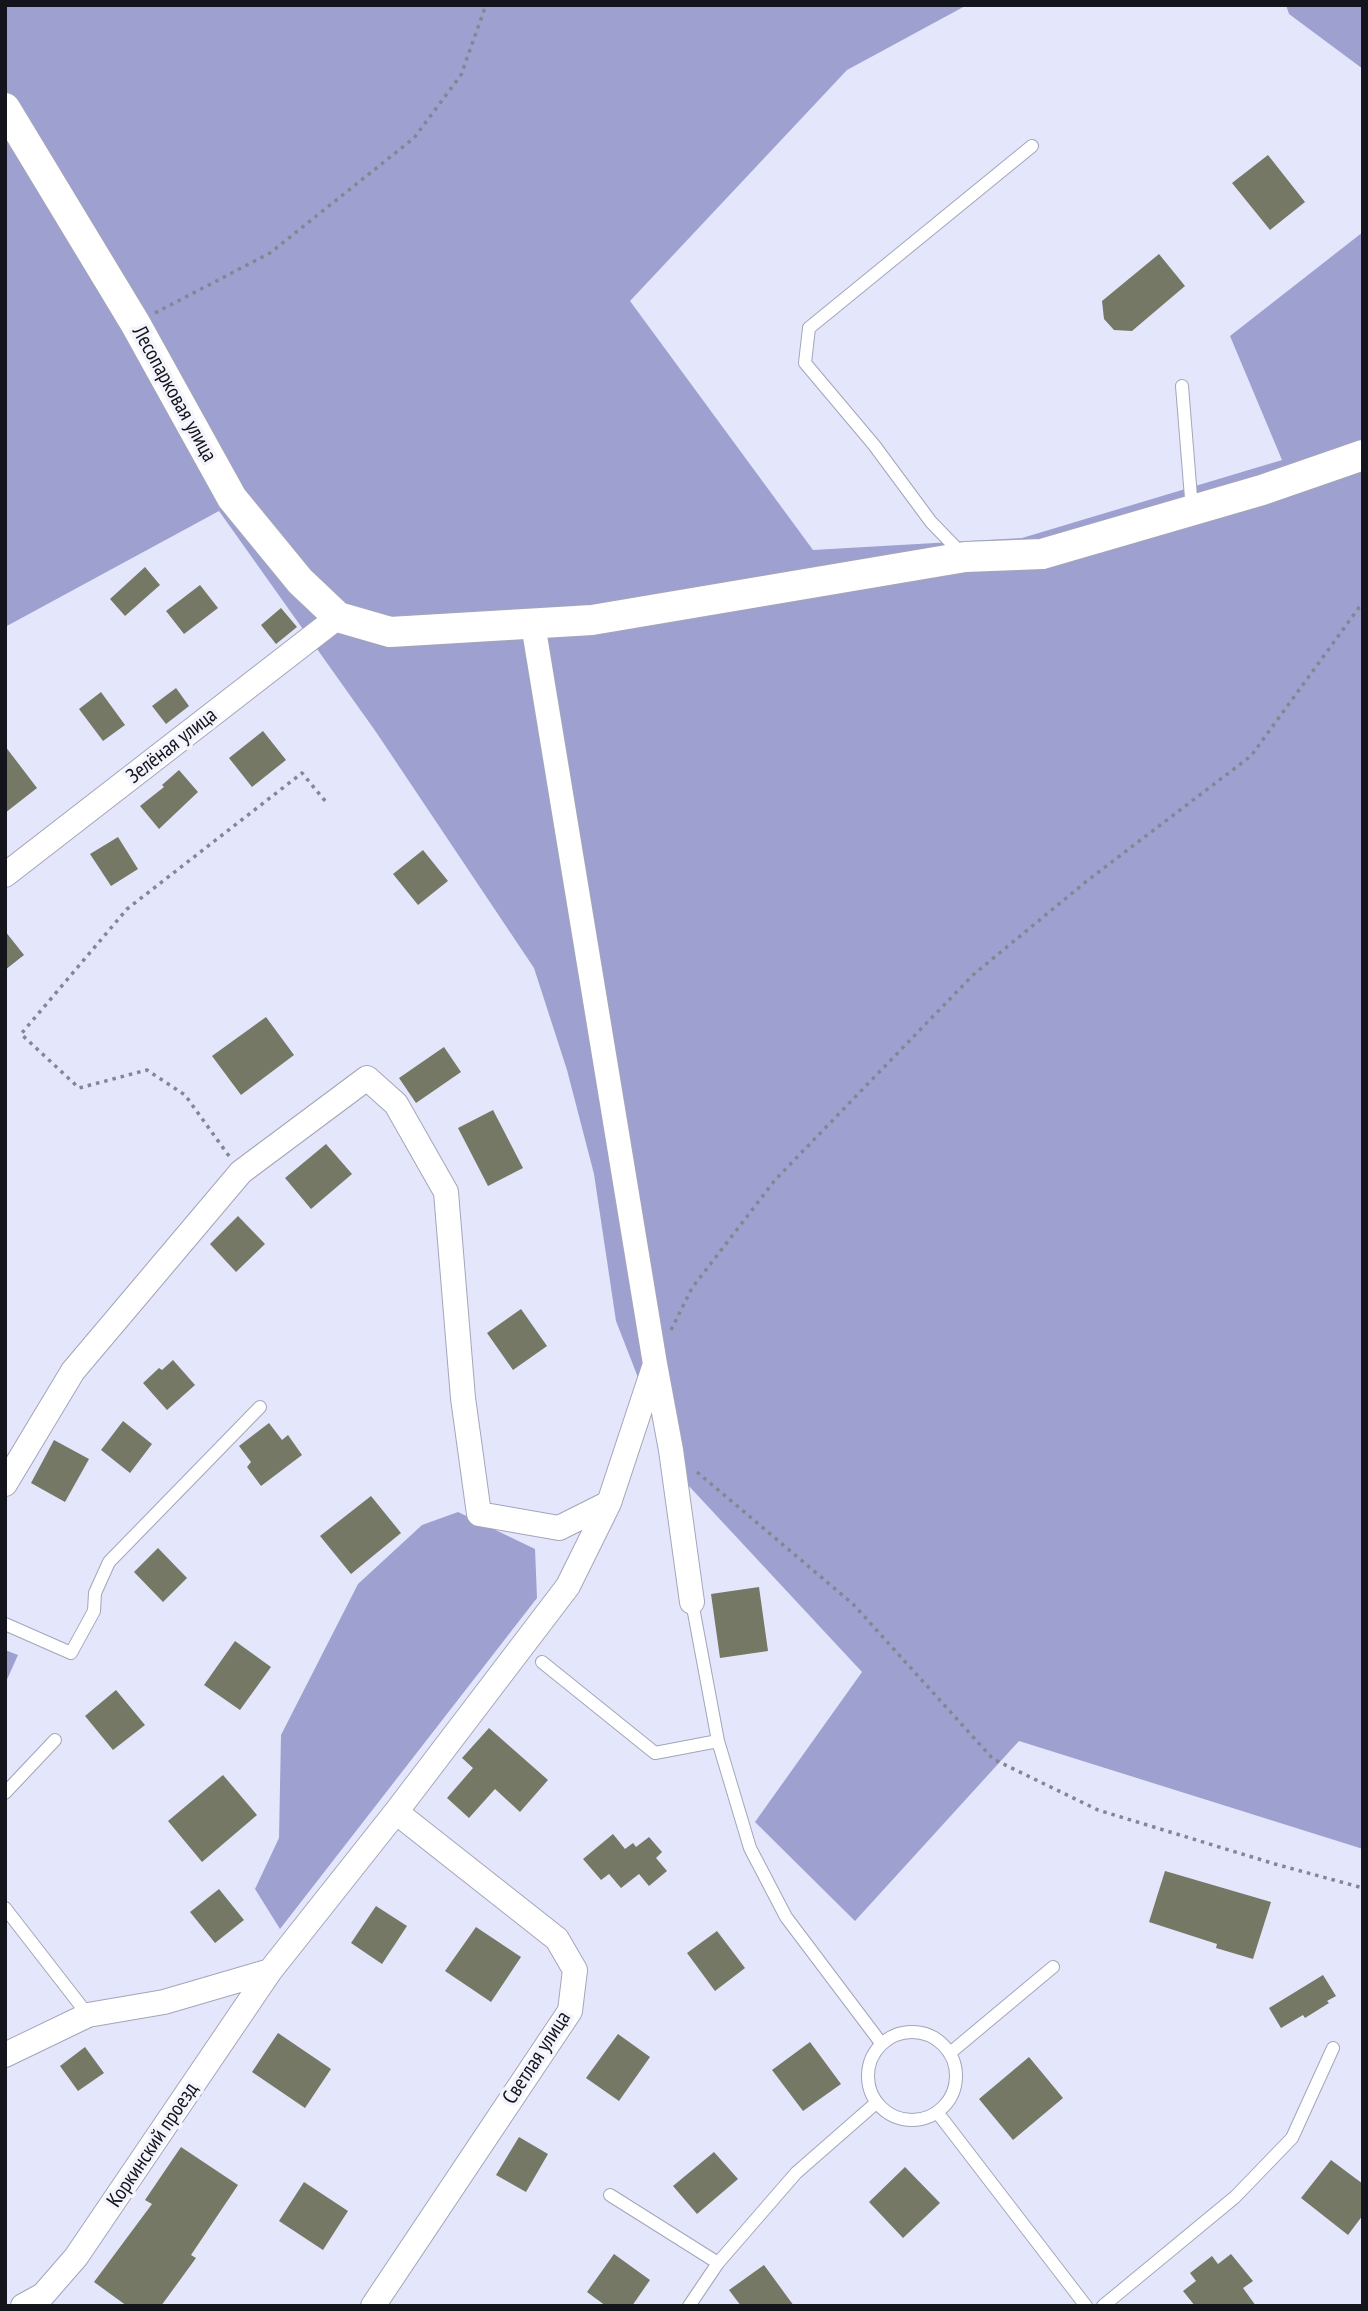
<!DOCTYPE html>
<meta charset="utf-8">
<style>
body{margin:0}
#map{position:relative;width:1368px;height:2311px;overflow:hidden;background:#e4e6fc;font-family:"PT Sans Narrow",sans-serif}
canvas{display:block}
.frame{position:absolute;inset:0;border:7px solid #14151c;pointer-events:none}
</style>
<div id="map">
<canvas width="1368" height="2311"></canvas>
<div class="frame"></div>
</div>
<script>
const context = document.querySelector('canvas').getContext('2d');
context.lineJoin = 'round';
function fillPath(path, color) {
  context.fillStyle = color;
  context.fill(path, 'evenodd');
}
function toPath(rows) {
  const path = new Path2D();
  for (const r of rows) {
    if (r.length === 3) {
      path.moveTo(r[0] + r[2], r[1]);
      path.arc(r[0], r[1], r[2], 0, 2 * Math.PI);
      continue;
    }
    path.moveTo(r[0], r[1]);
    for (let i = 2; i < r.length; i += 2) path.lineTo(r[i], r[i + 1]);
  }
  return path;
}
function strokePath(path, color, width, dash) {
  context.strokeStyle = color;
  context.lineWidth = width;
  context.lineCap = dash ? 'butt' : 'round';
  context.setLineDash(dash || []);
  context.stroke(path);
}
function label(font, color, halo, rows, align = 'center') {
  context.font = font + ' "PT Sans Narrow",sans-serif';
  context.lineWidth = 7;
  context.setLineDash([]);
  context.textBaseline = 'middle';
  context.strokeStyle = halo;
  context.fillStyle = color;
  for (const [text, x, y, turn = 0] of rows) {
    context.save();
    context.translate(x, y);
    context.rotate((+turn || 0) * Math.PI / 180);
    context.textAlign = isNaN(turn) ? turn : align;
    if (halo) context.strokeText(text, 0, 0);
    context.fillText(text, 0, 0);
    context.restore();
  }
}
fillPath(toPath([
 [5,5,967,5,847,70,630,301,813,550,1022,538,1282,460,1230,336,1363,232,1363,1849,1019,1741,855,1921,755,1822,862,1672,674,1470,616,1321,594,1174,567,1070,534,968,376,732,219,511,5,627],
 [1286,5,1363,5,1363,69,1289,14],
 [458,1512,535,1549,537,1598,280,1929,255,1889,279,1838,281,1735,358,1584,422,1525],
 [5,1650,18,1655,5,1684]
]), '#9ea1cf');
fillPath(toPath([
 [1268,155,1305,202,1270,230,1232,183],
 [1159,254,1185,286,1132,331,1114,330,1104,319,1102,301],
 [145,567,160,585,125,616,110,599],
 [200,585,218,608,184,634,166,611],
 [281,608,297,627,276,644,261,625],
 [176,688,189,706,166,724,152,706],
 [101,692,125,725,103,741,79,709],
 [263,731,286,760,252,787,229,758],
 [5,746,37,788,5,813],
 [179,770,198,792,159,829,140,806,164,787,162,785],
 [118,837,138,869,111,886,90,854],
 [423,850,448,881,418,905,393,874],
 [5,931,24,955,5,970],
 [266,1017,294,1055,241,1095,212,1056],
 [444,1047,461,1072,416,1103,399,1078],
 [493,1110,523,1168,488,1186,458,1128],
 [326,1144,352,1174,311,1209,285,1178],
 [238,1216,265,1244,236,1272,210,1244],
 [521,1309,547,1346,513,1370,487,1333],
 [173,1360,195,1385,167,1410,143,1383,159,1368,162,1370],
 [123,1421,152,1444,130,1473,101,1450],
 [269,1423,282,1440,288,1435,302,1455,261,1486,247,1467,251,1462,239,1446],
 [54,1440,89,1459,65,1502,31,1483],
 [371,1496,401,1533,351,1574,320,1536],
 [158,1548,187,1578,163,1602,134,1572],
 [759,1587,768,1651,720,1658,711,1594],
 [235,1641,271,1667,240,1710,204,1685],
 [116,1690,145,1725,113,1750,85,1716],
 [489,1728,548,1780,520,1812,495,1789,469,1818,447,1798,473,1768,462,1758],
 [223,1775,257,1815,202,1862,168,1821],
 [613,1834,625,1849,633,1843,636,1847,649,1837,662,1852,656,1858,667,1871,649,1886,639,1874,621,1888,609,1874,601,1880,583,1859],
 [1165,1871,1271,1902,1253,1959,1216,1948,1217,1944,1149,1922],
 [219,1889,244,1920,215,1943,190,1912],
 [376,1906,407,1926,382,1964,351,1943],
 [476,1927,521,1957,491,2002,445,1971],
 [717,1931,745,1968,715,1991,687,1953],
 [1323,1975,1336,1996,1327,2001,1329,2003,1305,2018,1303,2015,1281,2028,1269,2008],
 [278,2033,331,2069,305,2108,252,2072],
 [618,2034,650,2057,619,2101,586,2078],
 [810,2042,841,2084,803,2111,772,2070],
 [85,2047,104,2073,78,2091,60,2066],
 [1029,2057,1063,2098,1013,2140,979,2099],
 [519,2137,548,2154,526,2192,496,2175],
 [181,2147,238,2185,191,2255,196,2258,161,2306,127,2306,94,2282,152,2204,145,2200],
 [714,2152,738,2179,697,2214,673,2186],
 [1331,2160,1363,2184,1363,2215,1348,2235,1301,2198],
 [905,2167,940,2203,903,2238,869,2202],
 [304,2182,348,2211,323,2250,279,2221],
 [614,2254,650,2280,632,2306,606,2306,587,2292],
 [1231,2254,1253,2281,1243,2288,1256,2306,1195,2306,1183,2291,1196,2281,1190,2273,1212,2256,1218,2264],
 [764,2265,794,2306,741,2306,729,2290]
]), '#747865');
const service = toPath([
 [1182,386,1192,510],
 [964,556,931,522,874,445,805,363,809,328,1032,146],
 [692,1602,718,1741,750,1848,786,1917,881,2043],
 [5,1624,71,1653,94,1611,95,1593,109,1562,260,1407],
 [542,1662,655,1753,718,1741],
 [5,1793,55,1740],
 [5,1908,88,2015],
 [912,2076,44],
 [950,2053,1053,1967],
 [937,2112,1086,2306],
 [610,2195,718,2263],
 [689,2306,718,2263,796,2173,876,2103],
 [1103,2306,1235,2197,1292,2138,1333,2048]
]);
const minor = toPath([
 [533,624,655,1364,671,1450,692,1602],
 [5,875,338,617],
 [5,1484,73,1371,241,1172,367,1078,396,1104,446,1192,463,1398,479,1514,559,1528,609,1503],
 [5,2055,88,2015,164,2002,270,1971,396,1812,568,1586,609,1503,655,1364],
 [23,2306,43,2295,76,2257,270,1971],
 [373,2306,570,2011,575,1970,557,1939,396,1812]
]);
const tertiary = toPath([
 [5,108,135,323,232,498,300,581,338,617,390,632,592,620,965,557,1042,554,1262,490,1363,455]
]);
strokePath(service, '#a3a5b9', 14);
strokePath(minor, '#a3a5b9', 26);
strokePath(tertiary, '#a3a5b9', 32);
strokePath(toPath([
 [155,313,270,253,414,138,461,75,486,5],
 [229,1156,185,1095,147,1070,79,1088,21,1034,127,909,302,773,326,802],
 [671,1330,692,1288,775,1180,973,975,1088,880,1251,756,1363,602],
 [697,1472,853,1604,993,1759,1098,1810,1275,1864,1363,1888]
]), '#848695', 3.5, [3.5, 5]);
strokePath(service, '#fff', 12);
strokePath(minor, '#fff', 24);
strokePath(tertiary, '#fff', 30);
label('21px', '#14151c', '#f4f4fd', [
 ["Лесопарковая улица",174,394,61],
 ["Зелёная улица",172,746,-38],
 ["Светлая улица",537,2058,-57],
 ["Коркинский проезд",153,2145,-56]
]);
</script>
